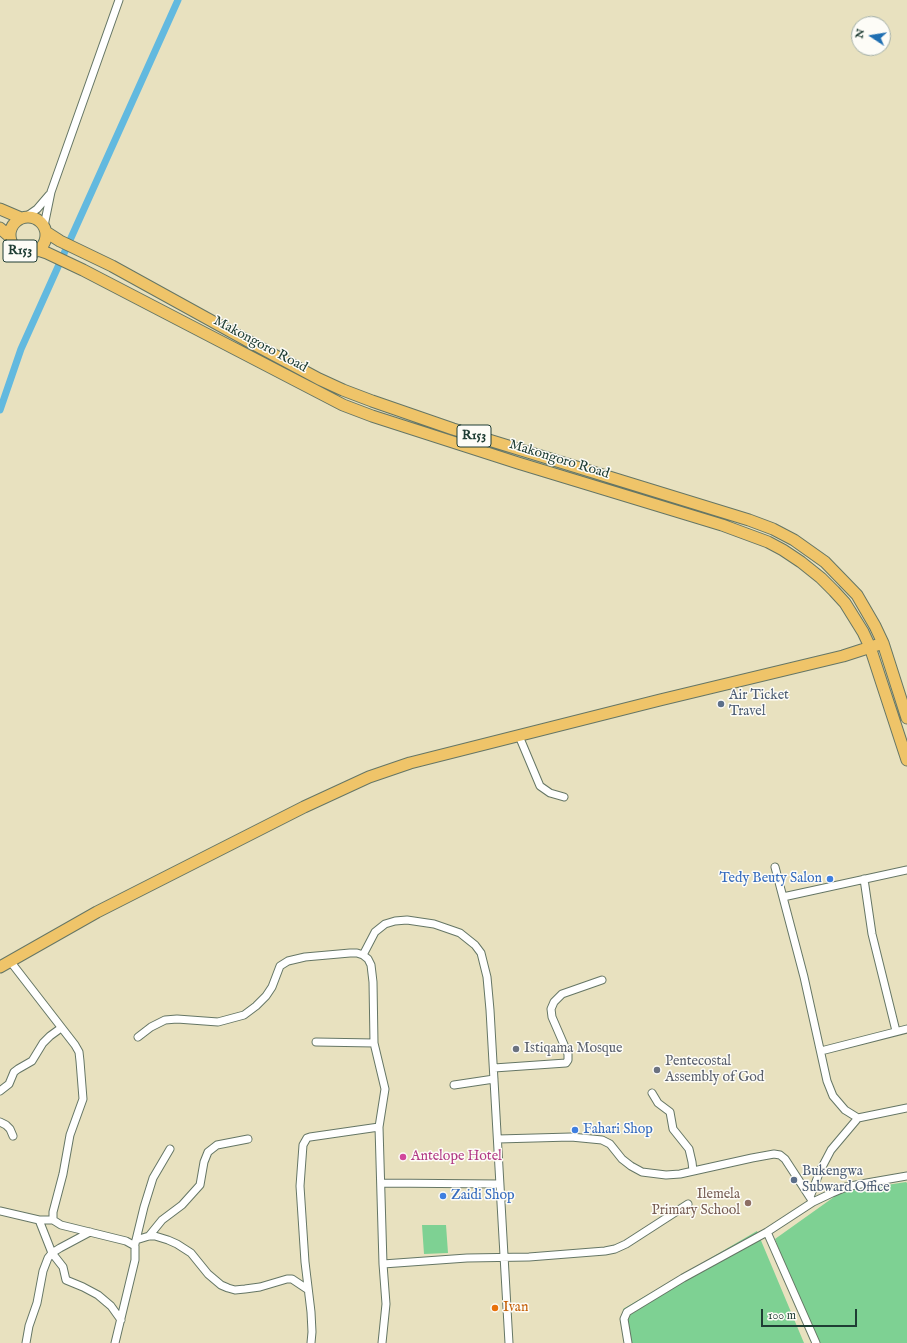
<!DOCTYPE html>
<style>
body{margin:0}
#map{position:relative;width:907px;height:1343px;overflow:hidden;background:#e8e1bf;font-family:"IM FELL English",serif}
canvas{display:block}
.north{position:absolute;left:851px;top:16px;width:40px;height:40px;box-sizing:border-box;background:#fdfcf7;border:1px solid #a4b0a9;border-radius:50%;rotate:282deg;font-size:11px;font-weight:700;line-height:16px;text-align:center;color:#1f3d34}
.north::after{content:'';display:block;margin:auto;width:14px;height:18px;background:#1f6fb2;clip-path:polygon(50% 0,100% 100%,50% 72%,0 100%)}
.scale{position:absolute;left:761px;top:1309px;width:96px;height:18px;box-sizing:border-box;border:2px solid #1f3d34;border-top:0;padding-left:5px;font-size:12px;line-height:14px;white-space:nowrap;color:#1f3d34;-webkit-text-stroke:3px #fdfcf7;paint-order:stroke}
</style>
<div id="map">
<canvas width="907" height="1343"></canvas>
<div class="north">N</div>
<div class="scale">100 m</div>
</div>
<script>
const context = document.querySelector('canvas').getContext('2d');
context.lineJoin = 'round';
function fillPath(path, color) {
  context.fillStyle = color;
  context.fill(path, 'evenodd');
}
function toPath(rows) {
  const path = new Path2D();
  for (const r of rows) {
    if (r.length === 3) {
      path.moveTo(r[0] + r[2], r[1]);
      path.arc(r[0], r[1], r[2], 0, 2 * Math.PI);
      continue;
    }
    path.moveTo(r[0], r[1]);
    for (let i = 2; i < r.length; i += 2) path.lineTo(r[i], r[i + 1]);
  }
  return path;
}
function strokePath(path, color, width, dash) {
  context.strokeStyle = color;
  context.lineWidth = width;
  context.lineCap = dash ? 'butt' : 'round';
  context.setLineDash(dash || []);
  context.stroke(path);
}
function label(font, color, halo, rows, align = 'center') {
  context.font = font + ' "IM FELL English",serif';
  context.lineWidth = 3;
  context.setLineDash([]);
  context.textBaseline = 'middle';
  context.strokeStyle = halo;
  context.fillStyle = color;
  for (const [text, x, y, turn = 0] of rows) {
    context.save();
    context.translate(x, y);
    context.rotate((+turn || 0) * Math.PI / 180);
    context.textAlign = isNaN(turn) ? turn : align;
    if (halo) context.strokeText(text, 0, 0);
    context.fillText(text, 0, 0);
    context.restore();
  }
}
fillPath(toPath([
 [906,1182,907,1183,907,1343,815,1343,775,1239,841,1192],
 [422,1225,446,1225,448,1253,424,1254],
 [757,1231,804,1343,630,1343,623,1309]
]), '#7ed193');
strokePath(toPath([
 [0,410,21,349,178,0]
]), '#62b9df', 7);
const minor = toPath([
 [27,216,37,209,49,195],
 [44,226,51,192,119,0],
 [519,736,540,786,550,793,564,797],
 [775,867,804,977,827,1081,833,1096,845,1110,858,1118],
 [864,879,872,934,896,1031],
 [783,897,907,870],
 [363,955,375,932,385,924,395,921,407,920,434,924,460,933,475,945,481,953,487,977,490,1010,509,1343],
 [10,961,75,1045,79,1052,80,1061,83,1099,70,1135,63,1174,53,1212,53,1220,61,1225,126,1241,135,1246,135,1260,115,1343],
 [138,1037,151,1027,165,1020,177,1019,218,1022,244,1015,256,1006,266,996,272,987,280,966,288,961,305,957,350,953,357,953,363,955,368,959,371,965,373,982,374,1043,385,1089,379,1127,383,1264,386,1304,382,1343],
 [316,1042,374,1043],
 [821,1051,907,1029],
 [494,1068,566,1063,568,1060,568,1054,552,1017,551,1009,554,1002,562,994,602,980],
 [454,1085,494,1079],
 [0,1091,9,1084,14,1072,18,1069,32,1061,43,1043,50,1036,61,1028],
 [652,1093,658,1103,670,1112,673,1129,689,1149,692,1162,693,1171],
 [0,1122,6,1125,10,1129,13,1136],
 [498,1139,571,1137,602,1140,610,1144,622,1159,631,1166,642,1172,666,1175,680,1174,752,1158,774,1154,780,1155,785,1159,813,1202],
 [381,1183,499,1184],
 [810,1197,820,1171,831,1150,858,1118,907,1108],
 [0,1211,39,1220,53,1220],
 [39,1220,52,1253,63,1267,66,1280,83,1287,98,1295,111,1306,121,1320],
 [767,1232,816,1343],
 [149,1236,162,1220,182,1205,200,1185,204,1162,208,1152,217,1145,248,1139],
 [136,1240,149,1236,155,1236,168,1240,177,1244,191,1253,208,1274,221,1285,228,1288,235,1290,245,1289,260,1287,287,1279,292,1279,307,1289],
 [135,1244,144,1207,153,1178,170,1149],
 [383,1264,467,1258,529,1257,605,1251,615,1249,626,1244,688,1204],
 [26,1343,29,1326,37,1303,43,1271,48,1258,52,1253,60,1248,90,1232],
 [311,1343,312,1332,311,1312,305,1262,300,1186,303,1145,307,1138,310,1137,379,1127],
 [628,1343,624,1319,627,1312,683,1278,767,1232,813,1202,832,1193,846,1187,861,1184,907,1176]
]);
const primary = toPath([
 [0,209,21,218],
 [28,235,18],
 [0,228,10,237],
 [46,232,60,241,112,266,248,341,319,379,343,390,372,401,453,429,749,520,773,529,794,540,825,562,857,595,875,626,883,643,907,718],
 [38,250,47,253,83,270,343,405,372,416,518,463,722,525,768,542,783,550,801,562,821,578,834,591,845,603,863,632,870,647,907,760],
 [0,967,97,912,304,807,369,777,410,763,660,700,843,656,877,645]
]);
strokePath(minor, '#657665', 9);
strokePath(primary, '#657665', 13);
strokePath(minor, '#fff', 7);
strokePath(primary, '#efc469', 11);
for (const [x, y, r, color] of [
 [721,704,4,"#5c6f8a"],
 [830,879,4,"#3f7fe0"],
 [516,1049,4,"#6b7280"],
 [657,1070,4,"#6b7280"],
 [575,1130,4,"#3f7fe0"],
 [403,1157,4,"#d1479c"],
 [794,1180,4,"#5c6f8a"],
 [443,1196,4,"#3f7fe0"],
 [748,1203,4,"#8d6e63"],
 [495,1308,4,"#e8710a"]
]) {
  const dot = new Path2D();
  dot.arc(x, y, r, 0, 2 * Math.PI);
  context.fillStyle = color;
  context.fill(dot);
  strokePath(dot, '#fdfcf7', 1.5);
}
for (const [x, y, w] of [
 [20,251,34],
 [474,436,34]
]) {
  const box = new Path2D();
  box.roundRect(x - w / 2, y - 11, w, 22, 3);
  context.fillStyle = '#fdfcf7';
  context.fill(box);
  strokePath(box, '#1f3d34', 1);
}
label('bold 13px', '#1f3d34', null, [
 ["R153",20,251],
 ["R153",474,436]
]);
label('14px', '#1f3d34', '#fdfcf7', [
 ["Makongoro Road",260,345,28],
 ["Makongoro Road",559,460,17]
]);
label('14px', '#4e5e75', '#fdfcf7', [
 ["Air Ticket",729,696],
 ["Travel",729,712],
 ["Bukengwa",802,1172],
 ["Subward Office",802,1188]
], 'left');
label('14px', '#366cbe', '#fdfcf7', [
 ["Tedy Beuty Salon",822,879,"right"],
 ["Fahari Shop",583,1130],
 ["Zaidi Shop",451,1196]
], 'left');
label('14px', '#5b616d', '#fdfcf7', [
 ["Istiqama Mosque",524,1049],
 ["Pentecostal",665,1062],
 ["Assembly of God",665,1078]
], 'left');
label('14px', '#b23c85', '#fdfcf7', [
 ["Antelope Hotel",411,1157]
], 'left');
label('14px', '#785e54', '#fdfcf7', [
 ["Ilemela",740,1195],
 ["Primary School",740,1211]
], 'right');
label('14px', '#c56008', '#fdfcf7', [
 ["Ivan",503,1308]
], 'left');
</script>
